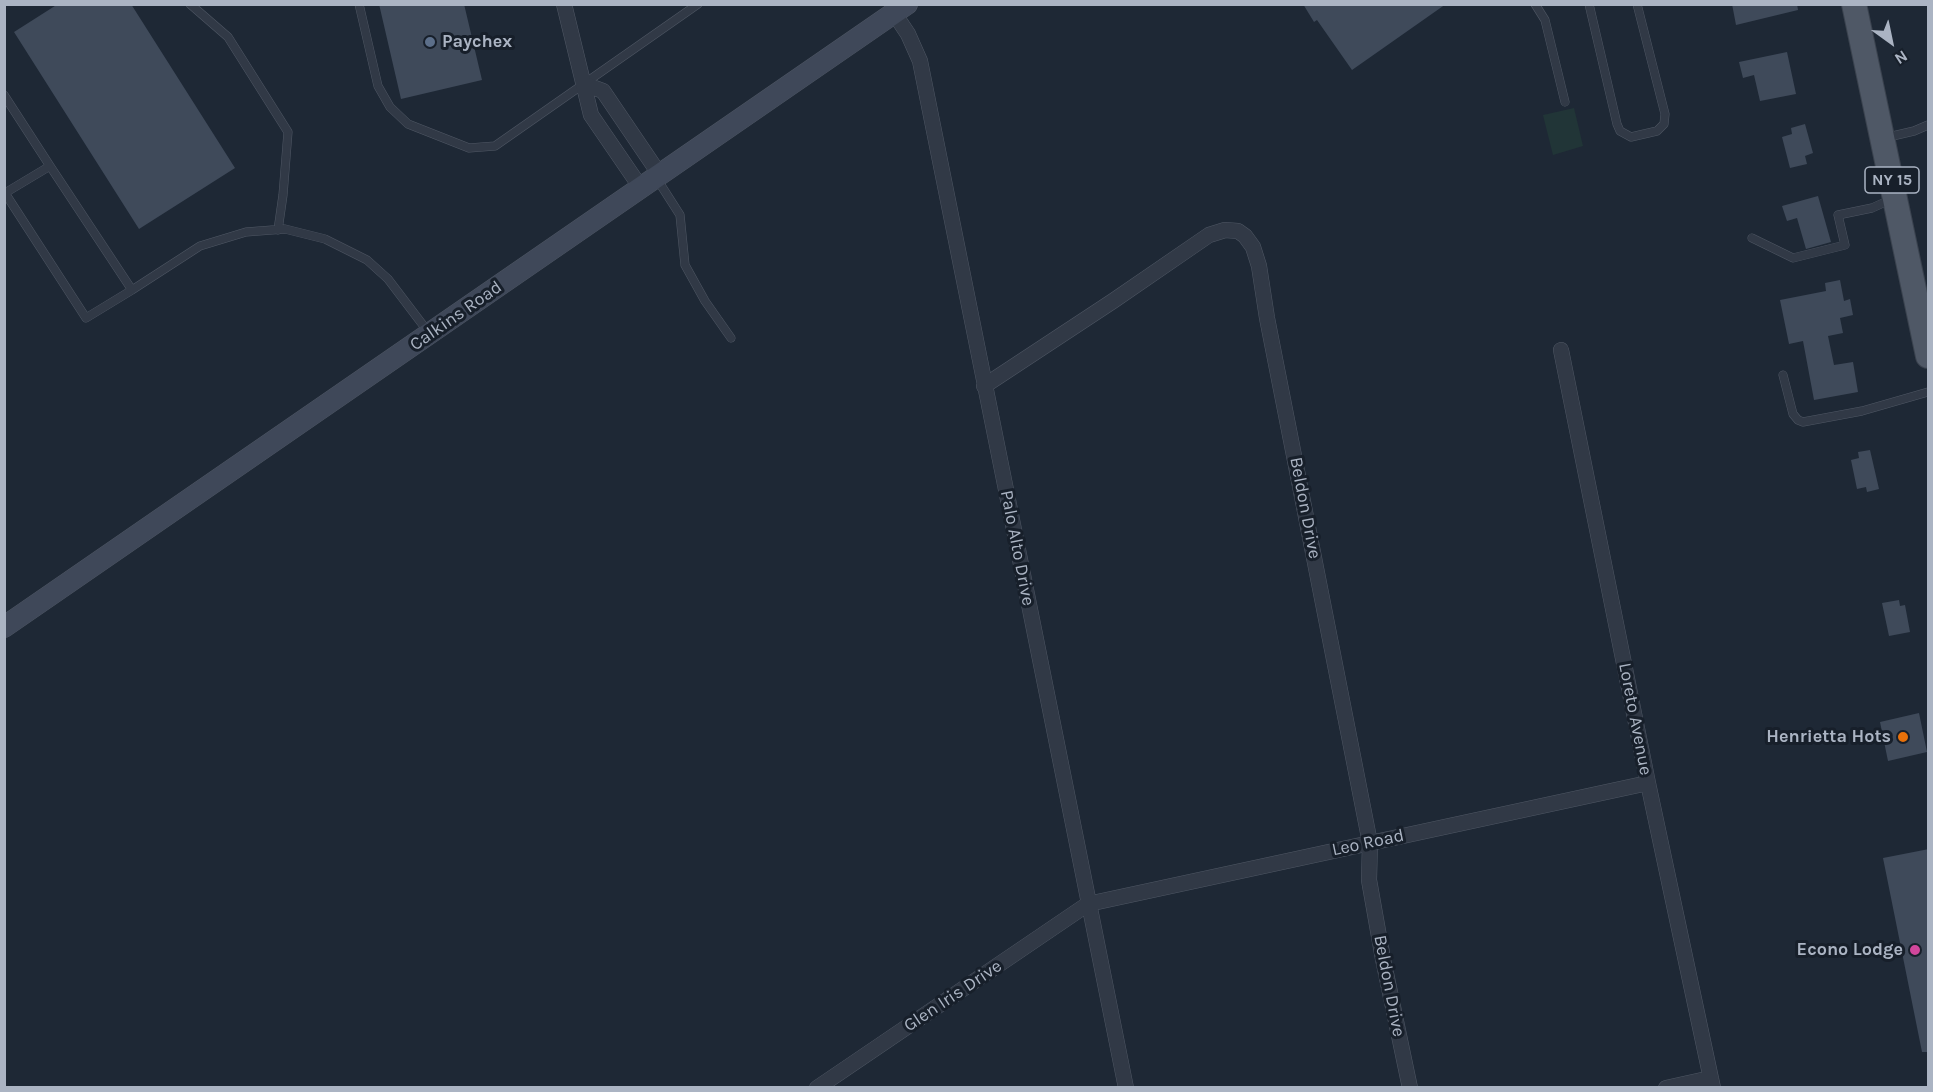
<!DOCTYPE html>
<style>
body{margin:0}
#map{position:relative;width:1933px;height:1092px;overflow:hidden;background:#1e2835;font-family:Karla,sans-serif}
canvas{display:block}
.frame{position:absolute;inset:0;border:6px solid #abb4c3;pointer-events:none}
.north{position:absolute;left:1861px;top:12px;width:60px;height:60px;-webkit-text-stroke:4px #171f2a;paint-order:stroke;rotate:147deg;font-size:16px;font-weight:700;line-height:24px;text-align:center;color:#abb4c3}
.north::after{content:'';display:block;margin:auto;width:21px;height:27px;background:#abb4c3;clip-path:polygon(50% 0,100% 100%,50% 72%,0 100%)}
</style>
<div id="map">
<canvas width="1933" height="1092"></canvas>
<div class="frame"></div>
<div class="north">N</div>
</div>
<script>
const context = document.querySelector('canvas').getContext('2d');
context.lineJoin = 'round';
function fillPath(path, color) {
  context.fillStyle = color;
  context.fill(path, 'evenodd');
}
function toPath(rows) {
  const path = new Path2D();
  for (const r of rows) {
    path.moveTo(r[0], r[1]);
    for (let i = 2; i < r.length; i += 2) path.lineTo(r[i], r[i + 1]);
  }
  return path;
}
function strokePath(path, color, width, dash) {
  context.strokeStyle = color;
  context.lineWidth = width;
  context.lineCap = dash ? 'butt' : 'round';
  context.setLineDash(dash || []);
  context.stroke(path);
}
function label(font, color, halo, rows, align = 'center') {
  context.font = font + ' Karla,sans-serif';
  context.lineWidth = 6;
  context.setLineDash([]);
  context.textBaseline = 'middle';
  context.strokeStyle = halo;
  context.fillStyle = color;
  for (const [text, x, y, turn = 0] of rows) {
    context.save();
    context.translate(x, y);
    context.rotate((+turn || 0) * Math.PI / 180);
    context.textAlign = isNaN(turn) ? turn : align;
    if (halo) context.strokeText(text, 0, 0);
    context.fillText(text, 0, 0);
    context.restore();
  }
}
fillPath(toPath([
 [1574,108,1583,146,1553,155,1543,115]
]), '#213537');
fillPath(toPath([
 [58,4,131,4,235,168,139,229,14,32],
 [379,4,464,4,482,80,401,99],
 [1303,4,1446,4,1352,70,1317,20,1314,22],
 [1732,4,1797,4,1798,10,1736,25],
 [1787,52,1796,94,1760,101,1754,75,1743,78,1739,62],
 [1805,124,1813,153,1805,156,1807,164,1790,168,1782,137,1792,134,1791,128],
 [1818,196,1831,242,1806,249,1797,218,1787,221,1782,206],
 [1840,280,1844,301,1850,299,1853,315,1840,318,1843,333,1828,336,1834,365,1853,362,1858,392,1814,400,1803,341,1789,344,1780,300,1826,291,1825,283],
 [1870,450,1879,489,1867,492,1866,487,1857,489,1851,460,1859,458,1858,452],
 [1899,600,1900,606,1905,605,1910,632,1889,636,1882,603],
 [1919,713,1927,752,1888,761,1880,722],
 [1929,849,1929,1052,1922,1052,1883,858]
]), '#3f4a5a');
const lane = toPath([
 [190,4,228,37,288,132,283,195,278,230],
 [359,4,378,86,390,107,408,124,469,148,495,146,698,4],
 [1535,4,1545,20,1565,102],
 [1589,4,1617,124,1620,131,1631,137,1657,131,1664,124,1665,114,1637,4],
 [4,95,50,166],
 [1884,138,1914,131,1928,125],
 [657,179,680,215,685,265,705,301,731,338],
 [1752,238,1793,258,1845,245,1838,215,1872,208,1892,199],
 [132,290,50,166,5,193,86,318,132,290,200,246,246,232,285,229,325,239,367,260,388,279,429,333],
 [1783,375,1793,414,1798,420,1803,422,1862,411,1928,392]
]);
const street = toPath([
 [564,4,591,115,641,188],
 [894,13,908,34,920,61,1126,1088],
 [584,84,603,91,660,175],
 [1561,350,1648,783,1713,1088],
 [984,386,1113,301,1209,235,1225,230,1238,231,1245,236,1253,247,1259,266,1267,318,1370,843,1369,880,1383,959,1410,1088],
 [817,1088,1088,904,1648,783],
 [1666,1088,1711,1078]
]);
const secondary = toPath([
 [4,627,907,4]
]);
const primary = toPath([
 [1854,4,1928,356]
]);
strokePath(lane, '#4f5764', 9);
strokePath(street, '#4f5764', 16);
strokePath(secondary, '#4f5764', 22);
strokePath(primary, '#3b434f', 26);
strokePath(lane, '#313946', 8);
strokePath(street, '#313946', 15);
strokePath(secondary, '#3f4859', 21);
strokePath(primary, '#4f5866', 24);
for (const [x, y, r, color] of [
 [430,42,6,"#5c6f8a"],
 [1903,737,6,"#e8710a"],
 [1915,950,6,"#d1479c"]
]) {
  const dot = new Path2D();
  dot.arc(x, y, r, 0, 2 * Math.PI);
  context.fillStyle = color;
  context.fill(dot);
  strokePath(dot, '#171f2a', 2);
}
for (const [x, y, w] of [
 [1892,180,54]
]) {
  const box = new Path2D();
  box.roundRect(x - w / 2, y - 13, w, 26, 4.5);
  context.fillStyle = '#171f2a';
  context.fill(box);
  strokePath(box, '#abb4c3', 1.5);
}
label('bold 16px', '#abb4c3', null, [
 ["NY 15",1892,180]
]);
label('bold 18px', '#abb4c3', '#171f2a', [
 ["Paychex",442,42,"left"],
 ["Henrietta Hots",1891,737],
 ["Econo Lodge",1903,950]
], 'right');
label('18px', '#abb4c3', '#171f2a', [
 ["Calkins Road",456,316,-35],
 ["Beldon Drive",1305,508,79],
 ["Palo Alto Drive",1017,548,79],
 ["Loreto Avenue",1635,719,79],
 ["Leo Road",1368,843,-12],
 ["Beldon Drive",1389,986,79],
 ["Glen Iris Drive",953,996,-34]
]);
</script>
